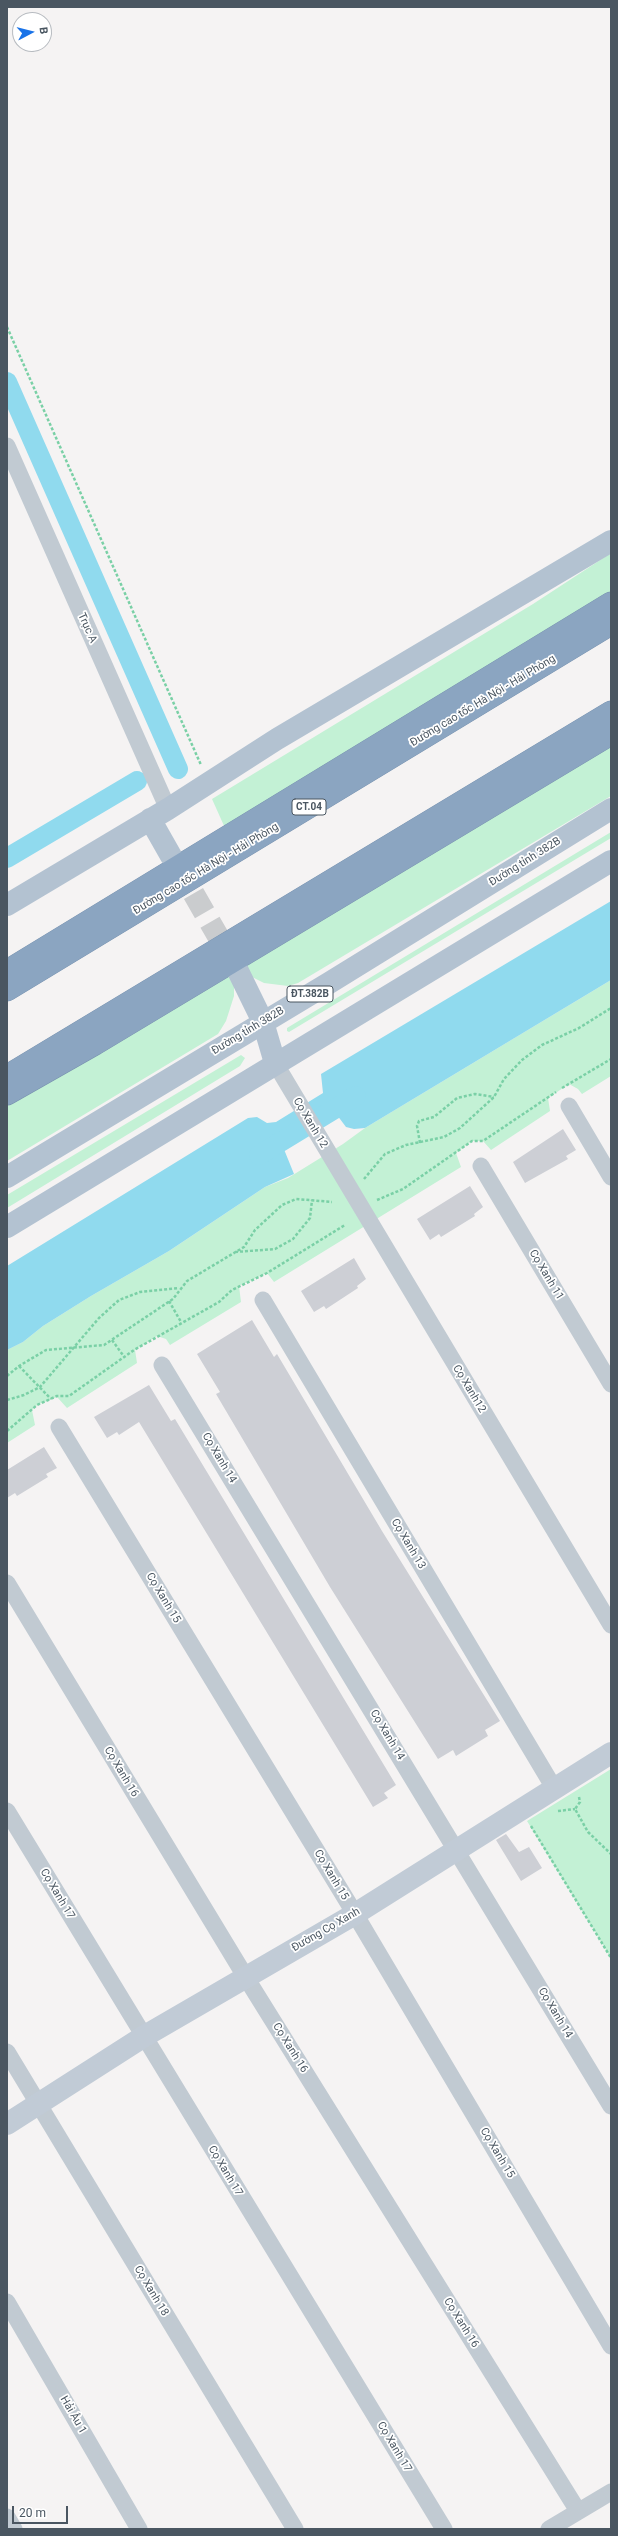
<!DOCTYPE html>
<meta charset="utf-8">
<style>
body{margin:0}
#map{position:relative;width:618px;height:2536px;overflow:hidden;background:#f5f3f3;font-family:Roboto,sans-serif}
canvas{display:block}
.frame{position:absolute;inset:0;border:8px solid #4a5661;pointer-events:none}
.north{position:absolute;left:12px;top:12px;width:40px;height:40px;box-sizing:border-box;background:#fff;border:1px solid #b7bbc0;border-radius:50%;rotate:83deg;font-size:11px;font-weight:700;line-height:16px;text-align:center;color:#4a5661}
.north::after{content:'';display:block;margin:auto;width:14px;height:18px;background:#1a73e8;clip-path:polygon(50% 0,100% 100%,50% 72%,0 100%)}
.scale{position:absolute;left:12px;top:2506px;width:56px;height:18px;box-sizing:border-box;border:2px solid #4a5661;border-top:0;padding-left:5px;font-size:12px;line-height:14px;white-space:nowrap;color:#4a5661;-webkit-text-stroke:3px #fff;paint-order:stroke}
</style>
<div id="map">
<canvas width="618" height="2536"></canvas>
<div class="frame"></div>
<div class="north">B</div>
<div class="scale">20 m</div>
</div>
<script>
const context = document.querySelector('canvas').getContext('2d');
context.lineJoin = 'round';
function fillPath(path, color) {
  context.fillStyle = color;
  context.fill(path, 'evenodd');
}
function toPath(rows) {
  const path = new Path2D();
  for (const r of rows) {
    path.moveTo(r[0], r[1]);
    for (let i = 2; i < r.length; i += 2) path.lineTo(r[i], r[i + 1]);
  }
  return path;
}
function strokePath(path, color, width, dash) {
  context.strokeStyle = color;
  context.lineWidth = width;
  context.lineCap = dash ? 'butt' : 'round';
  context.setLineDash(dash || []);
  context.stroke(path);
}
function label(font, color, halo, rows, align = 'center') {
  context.font = font + ' Roboto,sans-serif';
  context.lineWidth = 3.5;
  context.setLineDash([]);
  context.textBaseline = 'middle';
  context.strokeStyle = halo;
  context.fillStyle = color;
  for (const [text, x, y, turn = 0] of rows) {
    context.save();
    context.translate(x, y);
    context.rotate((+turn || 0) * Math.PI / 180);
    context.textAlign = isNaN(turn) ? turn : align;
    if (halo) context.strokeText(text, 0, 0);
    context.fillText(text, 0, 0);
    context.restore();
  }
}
fillPath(toPath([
 [611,553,611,596,225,828,212,799,533,604],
 [611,744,611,796,298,983,288,986,264,983,252,977,241,966],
 [611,832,611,838,289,1032,287,1031,287,1028],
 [231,972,234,978,234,996,226,1021,218,1034,7,1161,7,1102],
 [611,980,611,1076,582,1094,578,1089,569,1084,548,1098,550,1111,491,1150,483,1141,472,1141,456,1153,461,1167,274,1282,267,1273,239,1286,241,1302,170,1345,166,1339,157,1336,135,1350,137,1363,67,1408,57,1397,37,1405,32,1410,35,1425,7,1443,7,1350,23,1342,43,1326,91,1296,169,1251,265,1187,288,1178,343,1144,365,1128],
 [241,1055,245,1058,240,1066,7,1208,7,1195],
 [611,1769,611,1958,527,1821]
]), '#c3f1d5');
fillPath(toPath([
 [611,901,611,980,365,1128,354,1129,346,1127,331,1107,279,1137,294,1174,265,1187,169,1251,91,1296,43,1326,23,1342,7,1350,7,1266,248,1118,257,1117,267,1123,276,1122,323,1093,321,1074]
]), '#90daee');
strokePath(toPath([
 [7,382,178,769],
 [7,858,137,781],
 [259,1155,356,1096]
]), '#90daee', 20);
fillPath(toPath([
 [563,1129,576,1150,566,1156,568,1159,525,1183,513,1162],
 [470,1186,483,1207,474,1214,475,1216,441,1237,439,1234,430,1240,417,1219],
 [354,1258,366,1279,357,1286,358,1288,326,1309,324,1306,314,1312,301,1291],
 [252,1320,274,1357,277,1354,382,1531,500,1721,485,1730,488,1736,456,1756,453,1750,438,1759,330,1587,216,1394,220,1392,197,1354],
 [149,1385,171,1421,175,1419,396,1785,384,1793,388,1798,373,1807,139,1422,119,1435,117,1432,107,1438,94,1417],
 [44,1447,57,1468,46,1474,48,1477,17,1496,15,1493,7,1498,7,1470],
 [506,1834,519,1852,529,1847,542,1868,521,1881,496,1840]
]), '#cdcfd5');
strokePath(toPath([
 [177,865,233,962]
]), '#caccce', 22, [22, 11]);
const highway = toPath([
 [7,971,611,603],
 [7,990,611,624],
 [7,1076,611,712],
 [7,1094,95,1044,611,734]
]);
strokePath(highway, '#7690ad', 23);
strokePath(toPath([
 [7,327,201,765],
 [562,1088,611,1059],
 [420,1143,417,1126,419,1121,434,1117,457,1098,475,1094,494,1097],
 [364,1179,385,1154,406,1145,444,1137,460,1128,494,1097,504,1079,522,1060,542,1045,579,1028,611,1008],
 [377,1200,403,1189,472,1141,483,1141,556,1092],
 [235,1252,275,1249,293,1239,310,1218,312,1200],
 [169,1301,181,1322],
 [112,1340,125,1358],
 [19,1366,51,1399],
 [7,1376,19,1366,46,1350,104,1345,173,1299,187,1281,244,1247,255,1230,282,1205,296,1199,332,1202],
 [7,1400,24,1395,40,1387,99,1318,119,1300,140,1292,179,1288],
 [7,1431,37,1405,57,1396,69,1396,134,1350,219,1302,232,1290,267,1273,345,1225],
 [579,1797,580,1802,575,1809,588,1832,611,1854],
 [558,1811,575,1809],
 [531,1826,611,1958]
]), '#7ad0a6', 2.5, [3, 2]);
strokePath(toPath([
 [7,446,168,809],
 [275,1063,611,1625],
 [569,1106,611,1177],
 [481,1166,611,1384],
 [263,1300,554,1788],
 [162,1365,611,2106],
 [59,1427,355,1914,611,2346],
 [7,1583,245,1976,578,2511],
 [7,1811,444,2529],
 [7,2052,295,2529],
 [7,2302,139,2529],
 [7,2517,14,2529],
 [549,2529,611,2492]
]), '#c1cad2', 17);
strokePath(toPath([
 [7,2124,143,2037,355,1914,611,1753]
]), '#c1cbd6', 22);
strokePath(toPath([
 [150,819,171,856],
 [7,905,168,809,277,739,611,541],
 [237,969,263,1022,275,1063],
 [7,1177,329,983,611,809],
 [7,1227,611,861]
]), '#b3c2d1', 22);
strokePath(highway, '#8ba5c1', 22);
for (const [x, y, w] of [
 [309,807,34],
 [310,994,46]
]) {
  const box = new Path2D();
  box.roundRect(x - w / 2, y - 8, w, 16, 3);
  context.fillStyle = '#fff';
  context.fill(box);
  strokePath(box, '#4a5661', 1);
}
label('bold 10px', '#4a5661', null, [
 ["CT.04",309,807],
 ["ĐT.382B",310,994]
]);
label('11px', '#4a5661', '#fff', [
 ["Trục A",87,628,66],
 ["Đường cao tốc Hà Nội - Hải Phòng",483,701,-31],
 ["Đường tỉnh 382B",525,862,-32],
 ["Đường cao tốc Hà Nội - Hải Phòng",206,869,-31],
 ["Đường tỉnh 382B",248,1031,-31],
 ["Cọ Xanh 12",310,1123,59],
 ["Cọ Xanh 11",546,1275,59],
 ["Cọ Xanh12",469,1389,59],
 ["Cọ Xanh 14",219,1458,59],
 ["Cọ Xanh 13",408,1544,59],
 ["Cọ Xanh 15",163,1598,59],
 ["Cọ Xanh 14",387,1735,59],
 ["Cọ Xanh 16",121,1772,59],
 ["Cọ Xanh 15",331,1875,59],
 ["Cọ Xanh 17",57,1894,59],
 ["Đường Cọ Xanh",326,1930,-30],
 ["Cọ Xanh 14",555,2013,59],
 ["Cọ Xanh 16",290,2048,58],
 ["Cọ Xanh 15",497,2153,59],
 ["Cọ Xanh 17",225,2171,59],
 ["Cọ Xanh 18",151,2291,59],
 ["Cọ Xanh 16",461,2323,58],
 ["Hải Âu 1",73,2415,60],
 ["Cọ Xanh 17",394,2447,59]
]);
</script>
